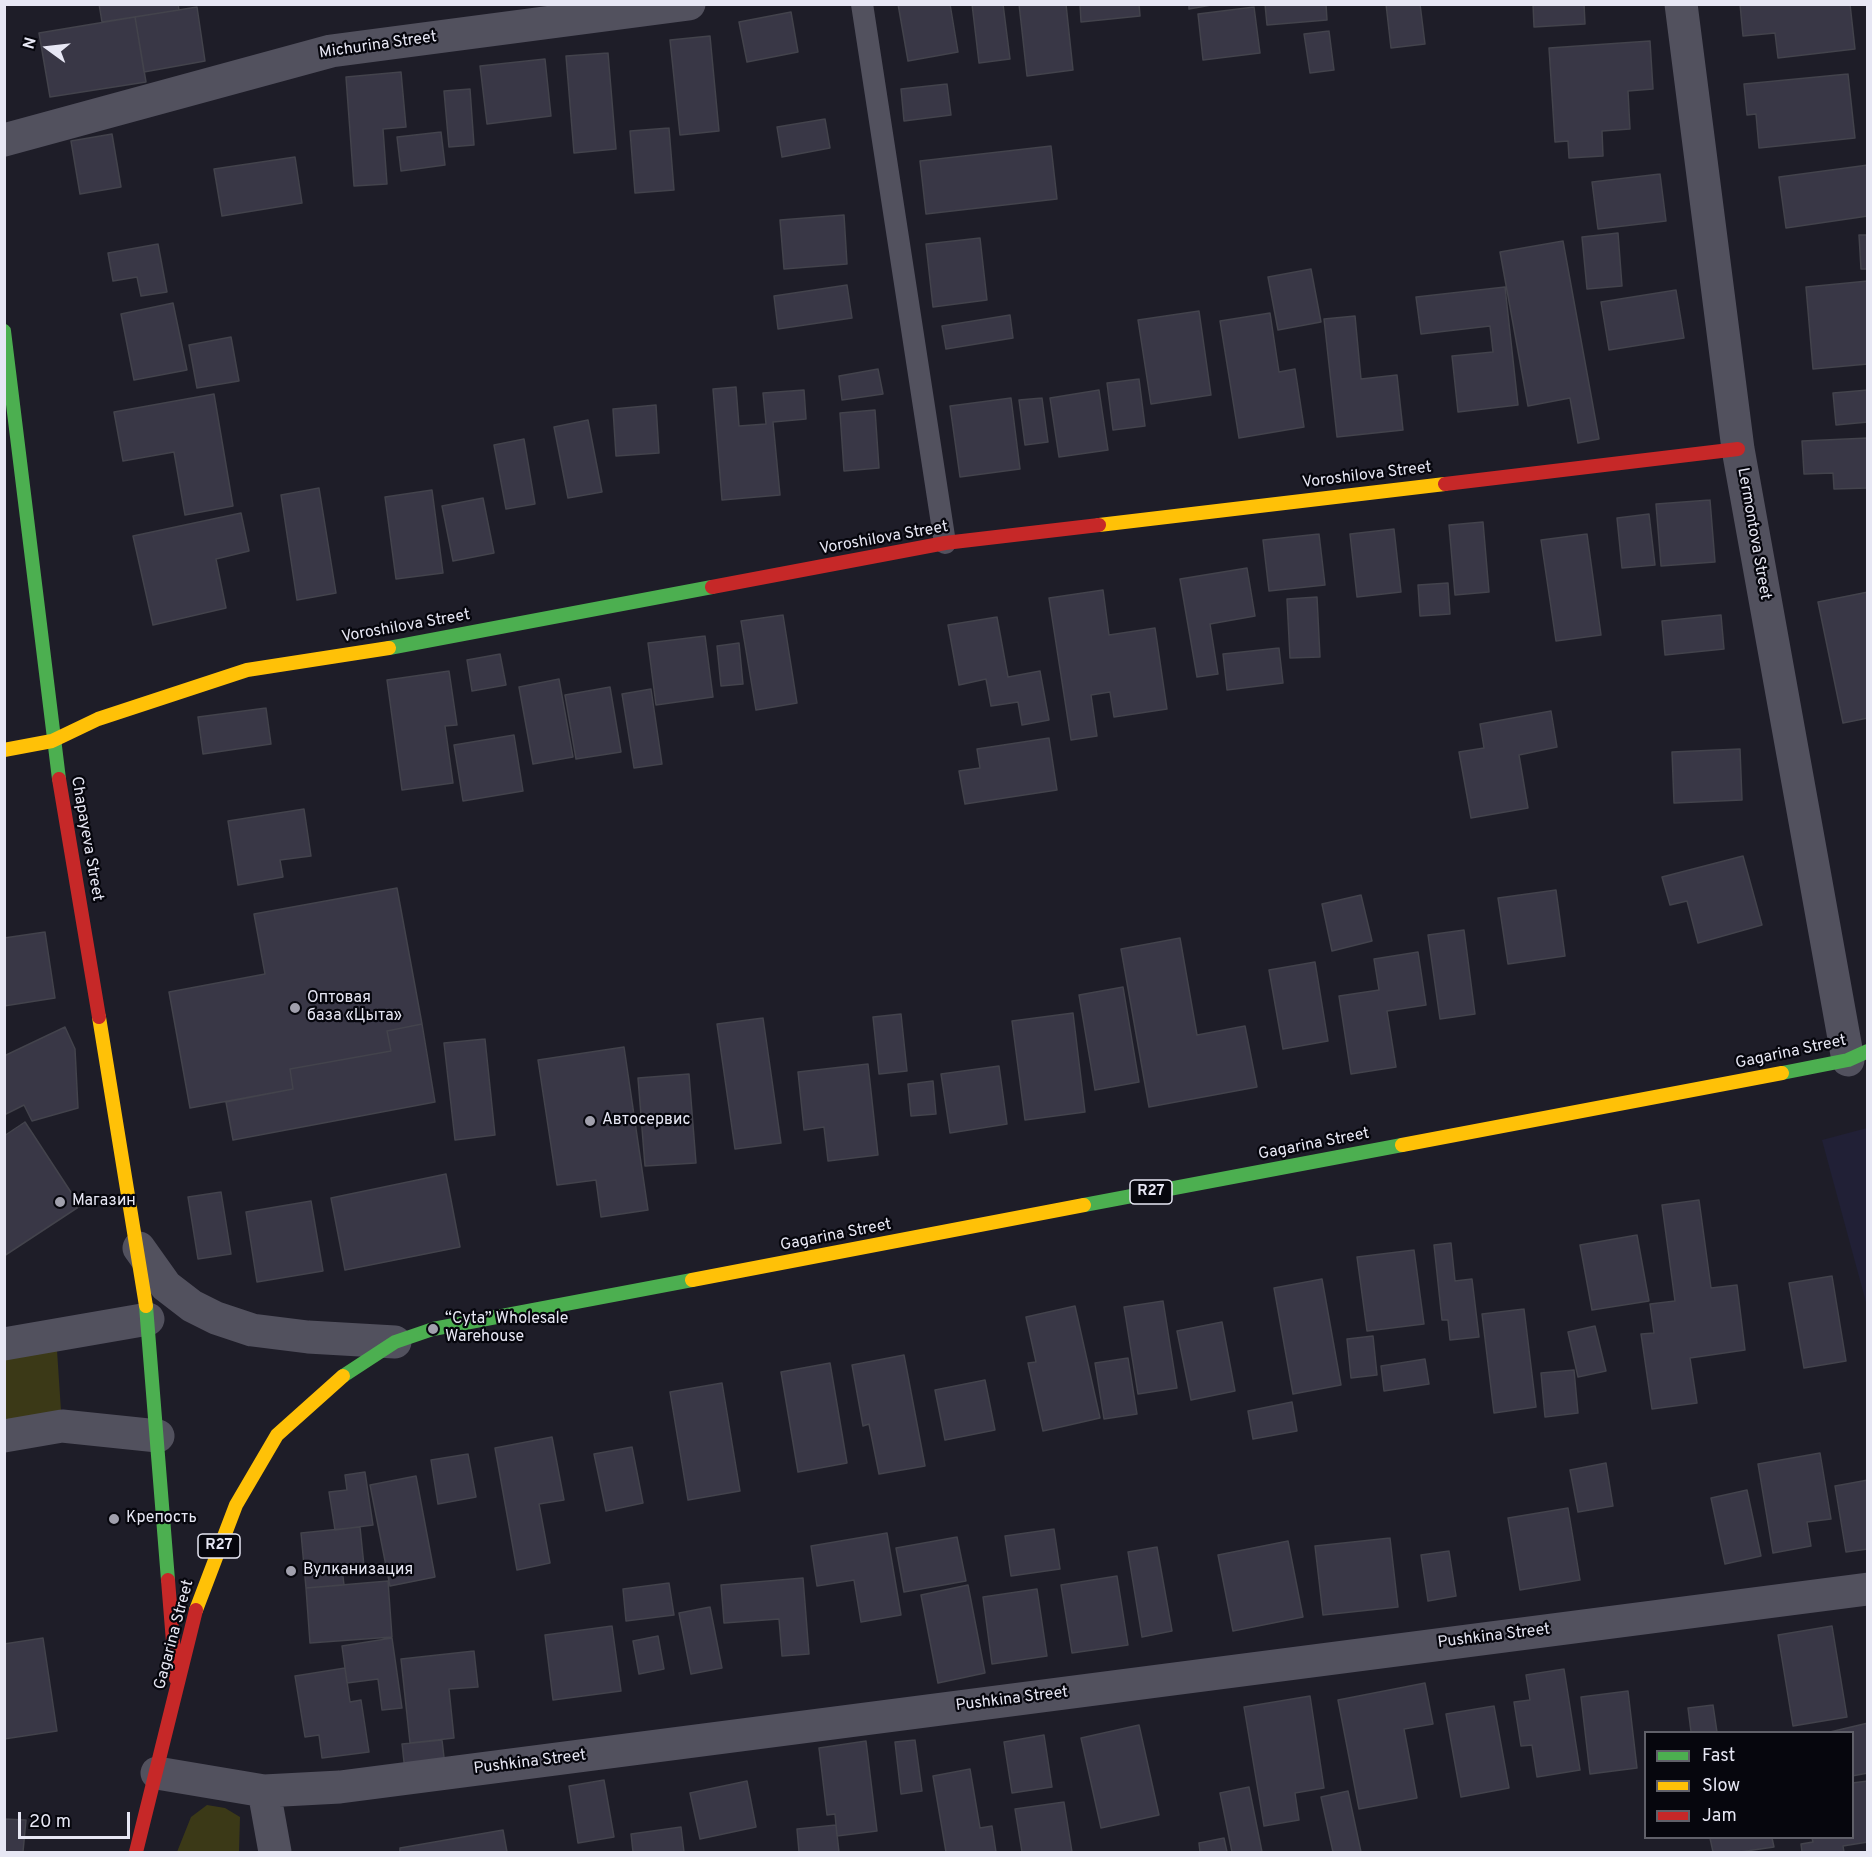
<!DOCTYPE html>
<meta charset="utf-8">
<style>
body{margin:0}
#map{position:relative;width:1872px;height:1857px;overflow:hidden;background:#1e1d28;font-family:Overpass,sans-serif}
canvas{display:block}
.frame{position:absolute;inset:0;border:6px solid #e7e7f4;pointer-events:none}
.legend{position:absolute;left:1644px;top:1731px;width:210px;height:108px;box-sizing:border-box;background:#06060d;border:2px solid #606069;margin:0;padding:8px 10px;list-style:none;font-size:18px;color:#e7e7f4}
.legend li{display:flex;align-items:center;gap:12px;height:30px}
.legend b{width:30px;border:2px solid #606069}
.north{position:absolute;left:18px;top:18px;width:60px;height:60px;-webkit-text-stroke:4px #06060d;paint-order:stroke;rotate:285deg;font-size:16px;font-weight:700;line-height:24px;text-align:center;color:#e7e7f4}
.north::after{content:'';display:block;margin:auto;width:21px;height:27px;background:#e7e7f4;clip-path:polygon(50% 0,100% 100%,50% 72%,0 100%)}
.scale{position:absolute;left:18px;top:1812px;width:112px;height:27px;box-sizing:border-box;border:3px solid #e7e7f4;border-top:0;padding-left:8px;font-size:18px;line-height:21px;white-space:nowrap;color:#e7e7f4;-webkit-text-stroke:4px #06060d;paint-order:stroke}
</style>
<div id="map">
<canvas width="1872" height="1857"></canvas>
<div class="frame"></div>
<ul class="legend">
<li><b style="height:8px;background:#4caf50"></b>Fast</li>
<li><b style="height:8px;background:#ffc107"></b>Slow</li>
<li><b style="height:8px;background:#c62828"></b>Jam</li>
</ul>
<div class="north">N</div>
<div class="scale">20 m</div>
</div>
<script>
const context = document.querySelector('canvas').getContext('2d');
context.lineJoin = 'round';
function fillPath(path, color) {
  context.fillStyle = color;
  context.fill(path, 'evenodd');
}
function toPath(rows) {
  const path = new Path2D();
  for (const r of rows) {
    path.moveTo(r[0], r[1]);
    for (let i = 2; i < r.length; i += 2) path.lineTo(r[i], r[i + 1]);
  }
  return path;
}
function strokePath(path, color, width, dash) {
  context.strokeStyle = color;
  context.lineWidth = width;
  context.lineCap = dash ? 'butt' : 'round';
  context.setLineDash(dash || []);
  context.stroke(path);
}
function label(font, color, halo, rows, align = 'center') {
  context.font = font + ' Overpass,sans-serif';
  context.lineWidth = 4.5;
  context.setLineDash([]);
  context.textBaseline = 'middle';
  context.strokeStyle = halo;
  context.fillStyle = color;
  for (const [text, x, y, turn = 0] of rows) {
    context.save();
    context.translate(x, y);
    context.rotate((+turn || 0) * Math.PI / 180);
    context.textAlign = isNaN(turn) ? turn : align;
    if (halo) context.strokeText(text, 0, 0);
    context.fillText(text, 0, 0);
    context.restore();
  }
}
fillPath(toPath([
 [1867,1128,1868,1128,1867,1306,1822,1140]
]), '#212036');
fillPath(toPath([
 [56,1335,62,1426,5,1436,5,1344],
 [207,1805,225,1808,240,1817,239,1852,177,1852,191,1817]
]), '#3b3917');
const building = toPath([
 [99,4,178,4,179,10,102,22,99,4],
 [898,4,950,4,958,52,908,61,898,4],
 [972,4,1003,4,1010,59,979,63,972,4],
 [1019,4,1066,4,1073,70,1027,76,1019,4],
 [1080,4,1139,4,1140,16,1081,22,1080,4],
 [1189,4,1217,4,1189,9,1189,4],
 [1265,4,1326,4,1327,20,1267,25,1265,4],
 [1386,4,1420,4,1425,44,1391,48,1386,4],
 [1533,4,1584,4,1585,24,1534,27,1533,4],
 [1740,4,1850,4,1855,49,1778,58,1775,33,1743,36,1740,4],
 [197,7,205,61,144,72,135,17,197,7],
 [1254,7,1260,53,1203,60,1198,14,1254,7],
 [791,12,798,52,747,62,739,22,791,12],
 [135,17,146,82,50,97,39,33,135,17],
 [1329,31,1334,70,1310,73,1304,34,1329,31],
 [710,36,719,131,680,135,670,40,710,36],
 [1650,41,1653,89,1628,91,1630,129,1602,131,1603,156,1569,158,1568,141,1555,142,1549,48,1650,41],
 [608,53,616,149,574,153,566,56,608,53],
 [545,59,551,116,487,124,480,66,545,59],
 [401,72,406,127,383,129,387,184,354,186,346,77,401,72],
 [1848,74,1855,138,1759,148,1756,114,1747,115,1744,84,1848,74],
 [947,84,951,115,904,121,901,89,947,84],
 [470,89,474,145,449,147,444,91,470,89],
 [825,119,830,148,782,157,777,127,825,119],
 [669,128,674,190,635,193,630,131,669,128],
 [441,132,445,165,401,171,397,137,441,132],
 [112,134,121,187,80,194,71,141,112,134],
 [1051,146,1057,199,926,214,920,161,1051,146],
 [295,157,302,203,222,216,214,169,295,157],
 [1868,165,1868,216,1786,228,1779,177,1868,165],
 [1660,174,1666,221,1598,229,1592,182,1660,174],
 [844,215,847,264,784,269,780,220,844,215],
 [1618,233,1622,286,1587,289,1582,237,1618,233],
 [1859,235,1868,235,1868,269,1861,269,1859,235],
 [980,238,987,300,933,307,926,244,980,238],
 [1563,241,1599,439,1578,443,1570,398,1528,406,1500,252,1563,241],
 [158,244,167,292,141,296,137,277,113,281,108,253,158,244],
 [1311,269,1321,322,1278,330,1268,277,1311,269],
 [1868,281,1868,364,1813,369,1806,287,1868,281],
 [847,285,852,318,778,329,774,296,847,285],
 [1505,287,1518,405,1458,412,1452,356,1493,352,1490,326,1421,334,1416,297,1505,287],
 [1676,290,1684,338,1609,350,1601,302,1676,290],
 [173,303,187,370,134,380,121,314,173,303],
 [1199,311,1211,395,1151,404,1138,320,1199,311],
 [1270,313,1279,372,1295,369,1304,427,1239,438,1220,321,1270,313],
 [1010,315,1013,338,946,349,942,326,1010,315],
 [1355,316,1361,379,1397,375,1403,430,1337,437,1324,319,1355,316],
 [231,337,239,381,197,388,189,345,231,337],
 [878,369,883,394,842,400,839,376,878,369],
 [1139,379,1145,426,1113,430,1107,383,1139,379],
 [736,387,739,426,766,424,763,393,804,390,806,419,773,422,780,495,722,500,713,389,736,387],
 [1099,390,1108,450,1059,457,1050,398,1099,390],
 [1868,390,1868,422,1836,425,1833,393,1868,390],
 [214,394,233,506,185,515,174,452,123,461,114,412,214,394],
 [1011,398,1020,469,960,477,950,406,1011,398],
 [1042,398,1048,442,1025,445,1019,400,1042,398],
 [656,405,659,453,616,456,613,409,656,405],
 [875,410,879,468,844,471,840,413,875,410],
 [588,420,602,492,568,498,554,427,588,420],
 [1868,438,1868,488,1834,489,1833,473,1804,474,1802,441,1868,438],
 [524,439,535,504,506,509,494,445,524,439],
 [319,488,336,593,297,600,281,495,319,488],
 [432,490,443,573,396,579,385,497,432,490],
 [483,498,494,553,453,561,442,506,483,498],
 [1710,500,1715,562,1661,566,1656,504,1710,500],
 [241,513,249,551,216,559,226,608,153,625,133,536,241,513],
 [1649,514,1655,565,1622,568,1617,518,1649,514],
 [1483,522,1489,592,1455,595,1449,525,1483,522],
 [1394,529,1401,592,1357,597,1350,534,1394,529],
 [1319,534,1325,585,1269,591,1263,540,1319,534],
 [1587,534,1601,635,1556,641,1541,540,1587,534],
 [1247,568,1255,616,1210,624,1218,674,1197,677,1180,579,1247,568],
 [1448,583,1450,614,1420,616,1418,585,1448,583],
 [1103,590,1109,635,1155,628,1167,709,1114,717,1110,692,1091,695,1097,736,1071,740,1049,598,1103,590],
 [1868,592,1868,718,1843,723,1818,602,1868,592],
 [1317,597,1320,657,1290,658,1287,599,1317,597],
 [783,615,797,703,756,710,741,621,783,615],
 [1721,615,1724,649,1665,655,1662,621,1721,615],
 [997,617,1008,677,1040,671,1049,720,1022,725,1018,702,991,706,986,679,959,685,948,625,997,617],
 [705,636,713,697,656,705,648,643,705,636],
 [739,643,743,684,721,686,717,646,739,643],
 [1279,648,1283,683,1227,690,1223,654,1279,648],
 [500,654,506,685,472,691,467,660,500,654],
 [449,671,457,725,445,726,453,783,402,790,387,680,449,671],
 [559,679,573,757,533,764,519,687,559,679],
 [610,687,621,752,576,759,565,695,610,687],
 [651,689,662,764,634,768,622,694,651,689],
 [266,708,271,744,203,754,198,717,266,708],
 [1551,711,1557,747,1519,755,1528,808,1471,818,1459,752,1484,748,1480,724,1551,711],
 [514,735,523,791,463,801,454,745,514,735],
 [1049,738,1057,790,965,804,959,771,980,768,977,749,1049,738],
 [1740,749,1742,800,1674,803,1672,752,1740,749],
 [304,809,311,856,280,860,283,877,238,885,228,821,304,809],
 [1743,856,1762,925,1698,943,1687,901,1670,905,1662,877,1743,856],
 [397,888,422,1024,387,1031,391,1051,290,1069,293,1089,190,1108,169,992,265,974,254,914,397,888],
 [1556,890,1565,956,1508,964,1498,898,1556,890],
 [1361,895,1372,941,1332,951,1322,904,1361,895],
 [1464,930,1475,1014,1440,1019,1428,935,1464,930],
 [45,932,55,998,4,1006,4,938,45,932],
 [1180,938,1197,1035,1245,1026,1257,1087,1149,1107,1121,949,1180,938],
 [1418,952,1426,1005,1387,1011,1396,1067,1351,1074,1339,996,1379,990,1374,959,1418,952],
 [1315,962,1328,1041,1283,1049,1269,970,1315,962],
 [1123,987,1139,1082,1095,1090,1079,995,1123,987],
 [1073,1013,1085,1112,1025,1120,1012,1021,1073,1013],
 [901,1014,907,1071,879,1074,873,1017,901,1014],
 [763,1018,781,1143,735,1149,717,1024,763,1018],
 [422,1024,435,1102,233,1140,226,1102,293,1089,290,1069,391,1051,387,1031,422,1024],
 [65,1027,75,1049,78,1108,32,1121,24,1105,4,1115,4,1056,65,1027],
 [485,1039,495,1135,455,1140,444,1043,485,1039],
 [624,1047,648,1210,601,1217,596,1180,557,1185,538,1060,624,1047],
 [868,1064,878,1155,828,1161,824,1127,804,1130,798,1072,868,1064],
 [999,1066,1007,1124,950,1133,941,1074,999,1066],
 [689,1074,696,1163,645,1166,638,1078,689,1074],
 [933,1081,936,1114,911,1116,908,1084,933,1081],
 [25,1122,80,1206,4,1256,4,1136,25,1122],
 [446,1174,460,1247,345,1270,331,1198,446,1174],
 [221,1192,231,1254,198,1259,188,1197,221,1192],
 [1699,1200,1711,1288,1737,1285,1745,1350,1690,1358,1697,1403,1652,1409,1641,1334,1654,1333,1650,1304,1675,1301,1662,1205,1699,1200],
 [311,1201,323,1271,257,1282,246,1212,311,1201],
 [1637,1235,1649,1301,1592,1310,1580,1245,1637,1235],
 [1451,1243,1455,1281,1472,1279,1479,1337,1450,1340,1448,1320,1442,1320,1434,1245,1451,1243],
 [1414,1250,1424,1324,1367,1331,1357,1257,1414,1250],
 [1832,1276,1846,1361,1804,1368,1789,1283,1832,1276],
 [1322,1279,1341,1385,1293,1394,1274,1288,1322,1279],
 [1163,1301,1177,1388,1138,1394,1124,1307,1163,1301],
 [1075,1306,1100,1418,1043,1431,1028,1363,1036,1362,1026,1317,1075,1306],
 [1524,1309,1536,1407,1494,1413,1482,1314,1524,1309],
 [1222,1322,1235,1391,1191,1400,1177,1331,1222,1322],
 [1595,1326,1606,1371,1578,1377,1568,1332,1595,1326],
 [1373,1336,1377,1375,1351,1378,1347,1339,1373,1336],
 [904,1355,925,1466,879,1474,869,1424,863,1426,852,1365,904,1355],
 [1128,1358,1137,1414,1104,1419,1095,1363,1128,1358],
 [1425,1359,1429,1384,1384,1391,1381,1366,1425,1359],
 [830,1363,847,1463,798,1472,781,1372,830,1363],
 [1574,1370,1578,1413,1545,1417,1541,1373,1574,1370],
 [985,1380,995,1430,945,1440,935,1390,985,1380],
 [722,1383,740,1491,688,1500,670,1392,722,1383],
 [1292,1402,1297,1431,1253,1439,1248,1411,1292,1402],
 [552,1437,564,1500,539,1504,550,1563,517,1570,495,1448,552,1437],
 [632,1447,643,1503,606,1511,594,1454,632,1447],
 [1820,1453,1831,1519,1807,1522,1811,1546,1773,1553,1758,1464,1820,1453],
 [468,1454,476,1497,438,1504,431,1460,468,1454],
 [1606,1463,1613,1506,1578,1512,1570,1470,1606,1463],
 [365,1472,373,1525,335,1530,329,1492,347,1490,345,1475,365,1472],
 [416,1476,435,1577,390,1586,370,1485,416,1476],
 [1868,1480,1868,1549,1846,1552,1835,1486,1868,1480],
 [1747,1490,1761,1556,1725,1564,1711,1498,1747,1490],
 [1568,1508,1580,1580,1520,1590,1508,1518,1568,1508],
 [360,1527,364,1566,342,1568,344,1585,306,1588,301,1533,360,1527],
 [1054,1529,1060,1569,1011,1576,1005,1536,1054,1529],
 [887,1533,901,1615,861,1622,854,1580,817,1586,811,1546,887,1533],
 [957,1537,966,1581,904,1592,896,1548,957,1537],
 [1390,1538,1398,1607,1323,1615,1315,1546,1390,1538],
 [1288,1541,1303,1617,1233,1631,1218,1555,1288,1541],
 [1157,1547,1172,1631,1142,1637,1128,1552,1157,1547],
 [1449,1551,1456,1596,1428,1601,1421,1555,1449,1551],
 [1117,1576,1128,1645,1072,1653,1061,1585,1117,1576],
 [803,1578,809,1654,782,1656,779,1619,724,1623,721,1585,803,1578],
 [388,1581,392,1637,310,1643,306,1588,388,1581],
 [669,1583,674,1615,626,1621,623,1589,669,1583],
 [968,1585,985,1673,938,1683,921,1595,968,1585],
 [1037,1589,1047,1656,992,1664,983,1597,1037,1589],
 [710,1607,722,1668,691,1674,679,1613,710,1607],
 [612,1626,621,1691,553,1700,545,1635,612,1626],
 [1832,1626,1847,1717,1793,1726,1778,1635,1832,1626],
 [658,1636,664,1669,639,1674,633,1641,658,1636],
 [43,1638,57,1731,4,1739,4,1644,43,1638],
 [392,1638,402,1708,382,1710,378,1679,347,1683,342,1646,392,1638],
 [474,1651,478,1687,449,1689,454,1738,410,1743,401,1659,474,1651],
 [345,1668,350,1702,361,1700,369,1752,322,1758,319,1735,305,1737,295,1676,345,1668],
 [1564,1669,1580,1770,1537,1777,1532,1745,1521,1746,1514,1702,1530,1700,1526,1675,1564,1669],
 [1425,1683,1433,1724,1404,1729,1417,1798,1359,1809,1338,1700,1425,1683],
 [1628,1691,1637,1768,1590,1774,1581,1697,1628,1691],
 [1310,1696,1324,1788,1295,1793,1299,1820,1264,1826,1244,1707,1310,1696],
 [1713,1705,1717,1732,1691,1732,1688,1708,1713,1705],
 [1494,1706,1509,1788,1461,1797,1446,1714,1494,1706],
 [1868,1723,1868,1773,1852,1776,1852,1732,1830,1732,1868,1723],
 [1139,1725,1159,1815,1101,1828,1081,1738,1139,1725],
 [1044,1735,1052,1787,1012,1793,1004,1742,1044,1735],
 [442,1740,445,1766,405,1771,402,1744,442,1740],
 [915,1740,922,1791,901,1794,895,1742,915,1740],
 [866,1741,877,1831,837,1836,835,1814,827,1815,819,1748,866,1741],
 [970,1769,980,1828,992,1826,996,1852,946,1852,933,1776,970,1769],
 [604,1780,614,1837,578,1843,569,1786,604,1780],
 [747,1781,756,1827,700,1839,690,1793,747,1781],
 [1868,1781,1868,1842,1843,1846,1844,1852,1802,1852,1801,1844,1813,1842,1812,1838,1852,1838,1852,1783,1868,1781],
 [1249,1787,1262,1852,1232,1852,1220,1793,1249,1787],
 [1348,1791,1361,1852,1333,1852,1321,1797,1348,1791],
 [1064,1802,1072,1852,1022,1852,1015,1809,1064,1802],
 [4,1819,26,1820,23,1852,4,1852,4,1819],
 [836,1825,839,1852,799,1852,797,1829,836,1825],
 [681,1827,684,1852,633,1852,631,1834,681,1827],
 [503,1830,507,1852,400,1852,400,1848,503,1830],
 [1224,1838,1227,1852,1200,1852,1199,1843,1224,1838],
 [1710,1838,1772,1838,1774,1847,1740,1852,1713,1852,1710,1838]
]);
fillPath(building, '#393746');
strokePath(building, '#43434c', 1.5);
strokePath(toPath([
 [862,4,945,543]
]), '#52515e', 22);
strokePath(toPath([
 [1681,4,1738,449,1848,1060],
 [4,140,331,51,689,4],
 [139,1248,166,1286,192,1306,216,1318,252,1330,308,1337,395,1342],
 [4,1344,148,1319],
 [4,1436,62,1426,158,1436],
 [157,1773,264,1791,340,1787,1868,1589],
 [264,1791,275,1852]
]), '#52515e', 33);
strokePath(toPath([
 [4,331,59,779],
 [389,648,712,587],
 [1782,1073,1848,1060,1868,1051],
 [1084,1205,1402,1145],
 [146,1306,168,1580],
 [343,1376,395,1342,433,1329,692,1280]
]), '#4caf50', 14);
strokePath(toPath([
 [1099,525,1445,484],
 [4,750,52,741,98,719,247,670,389,648],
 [99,1017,146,1306],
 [1402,1145,1782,1073],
 [692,1280,1084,1205],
 [196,1610,236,1505,277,1435,343,1376]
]), '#ffc107', 14);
strokePath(toPath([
 [1445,484,1738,449],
 [712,587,945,543,1099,525],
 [59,779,99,1017],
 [168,1580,176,1679],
 [136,1852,196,1610]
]), '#c62828', 14);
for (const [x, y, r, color] of [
 [295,1008,6,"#a1a0ad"],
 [590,1121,6,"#a1a0ad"],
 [60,1202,6,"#a1a0ad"],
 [433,1329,6,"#a1a0ad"],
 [114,1519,6,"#a1a0ad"],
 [291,1571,6,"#a1a0ad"]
]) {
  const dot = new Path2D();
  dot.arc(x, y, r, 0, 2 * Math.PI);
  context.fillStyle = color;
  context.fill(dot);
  strokePath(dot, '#06060d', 2);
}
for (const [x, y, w] of [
 [1151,1192,42],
 [219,1546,42]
]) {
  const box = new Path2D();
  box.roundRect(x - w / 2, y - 12, w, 24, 4.5);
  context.fillStyle = '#06060d';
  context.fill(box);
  strokePath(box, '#e7e7f4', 1.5);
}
label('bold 15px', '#e7e7f4', null, [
 ["R27",1151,1192],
 ["R27",219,1546]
]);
label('16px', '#e7e7f4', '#06060d', [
 ["Michurina Street",378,46,-8],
 ["Voroshilova Street",1367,476,-7],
 ["Lermontova Street",1753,534,80],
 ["Voroshilova Street",884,539,-10],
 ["Voroshilova Street",406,627,-10],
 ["Chapayeva Street",86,839,80],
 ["Gagarina Street",1791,1053,-12],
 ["Gagarina Street",1314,1145,-11],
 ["Gagarina Street",836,1236,-11],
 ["Gagarina Street",175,1635,-75],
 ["Pushkina Street",1494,1637,-7],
 ["Pushkina Street",1012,1700,-7],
 ["Pushkina Street",530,1763,-7]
]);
label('16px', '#e7e7f4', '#06060d', [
 ["Оптовая",307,999],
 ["база «Цыта»",307,1017],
 ["Автосервис",602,1121],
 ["Магазин",72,1202],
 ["“Cyta” Wholesale",445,1320],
 ["Warehouse",445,1338],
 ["Крепость",126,1519],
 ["Вулканизация",303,1571]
], 'left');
</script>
